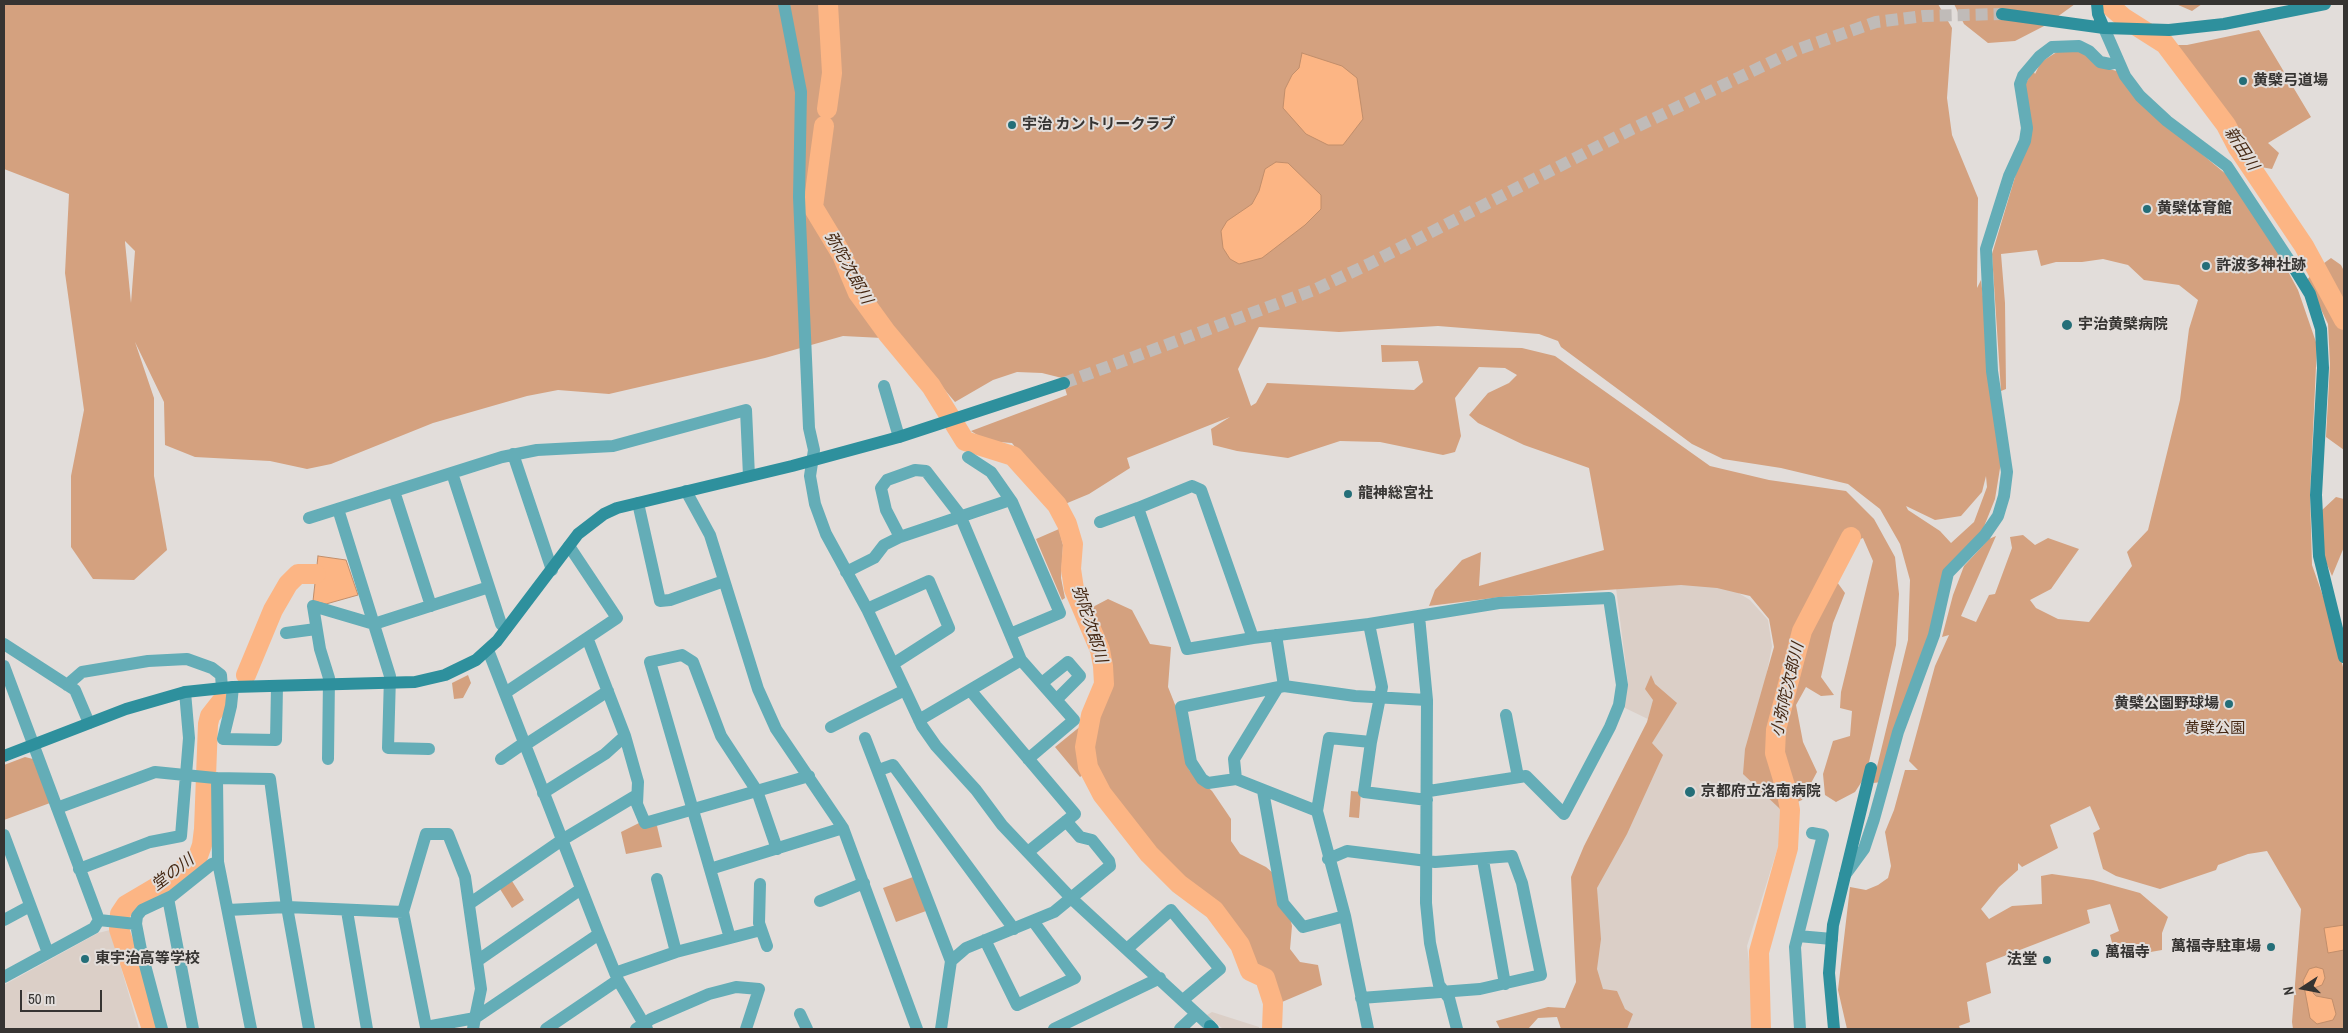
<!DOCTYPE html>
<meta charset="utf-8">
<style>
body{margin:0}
#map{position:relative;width:2348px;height:1033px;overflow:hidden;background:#e2ddda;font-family:"Archivo Narrow",sans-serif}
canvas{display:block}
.frame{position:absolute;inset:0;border:5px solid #363432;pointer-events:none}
.north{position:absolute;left:2278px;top:963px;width:50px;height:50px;-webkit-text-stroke:4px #e2ddda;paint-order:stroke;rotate:259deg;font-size:14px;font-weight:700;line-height:20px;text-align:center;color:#363432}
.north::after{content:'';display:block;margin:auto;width:18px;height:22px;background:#363432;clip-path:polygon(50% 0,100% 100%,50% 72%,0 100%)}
.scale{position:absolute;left:20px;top:990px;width:82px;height:22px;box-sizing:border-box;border:2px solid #363432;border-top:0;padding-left:6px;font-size:15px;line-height:18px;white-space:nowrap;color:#363432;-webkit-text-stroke:4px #e2ddda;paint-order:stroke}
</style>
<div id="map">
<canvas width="2348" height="1033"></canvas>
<div class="frame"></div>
<div class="north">N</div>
<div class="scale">50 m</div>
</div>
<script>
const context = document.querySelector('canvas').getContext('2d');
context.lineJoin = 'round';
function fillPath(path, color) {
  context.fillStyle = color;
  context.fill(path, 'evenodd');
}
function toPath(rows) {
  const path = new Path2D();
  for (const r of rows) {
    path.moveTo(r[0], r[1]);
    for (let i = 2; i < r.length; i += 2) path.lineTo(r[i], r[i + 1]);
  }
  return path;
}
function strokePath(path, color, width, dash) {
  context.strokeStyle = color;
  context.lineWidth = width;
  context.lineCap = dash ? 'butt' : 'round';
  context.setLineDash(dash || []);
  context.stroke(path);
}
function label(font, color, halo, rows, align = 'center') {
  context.font = font + ' "Archivo Narrow","Noto Sans JP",sans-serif';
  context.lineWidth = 4;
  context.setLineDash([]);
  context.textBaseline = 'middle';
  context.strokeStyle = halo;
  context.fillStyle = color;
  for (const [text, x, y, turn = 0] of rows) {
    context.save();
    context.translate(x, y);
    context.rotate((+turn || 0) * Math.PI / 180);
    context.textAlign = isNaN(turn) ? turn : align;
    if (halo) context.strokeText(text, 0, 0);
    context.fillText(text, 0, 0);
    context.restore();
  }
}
fillPath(toPath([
 [1682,583,1727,586,1750,600,1768,620,1772,646,1747,774,1782,811,1783,831,1747,946,1753,993,1752,1029,1600,1029,1574,876,1650,720,1623,707,1628,683,1616,588],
 [110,930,139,1029,4,1029,4,985,98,933],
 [1212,1012,1259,1027,1259,1029,1223,1029,1207,1015]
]), '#dbcfc7');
fillPath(toPath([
 [4,4,1938,4,1952,28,1947,98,1952,135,1978,198,1977,288,1981,280,2002,456,1995,499,1981,534,1955,560,1882,782,1873,783,1908,640,1910,580,1900,544,1880,509,1848,484,1781,468,1723,459,1692,444,1561,347,1558,341,1539,334,1438,326,1339,332,1259,327,1238,369,1251,406,1256,403,1267,383,1414,390,1423,382,1418,361,1382,362,1381,345,1522,348,1555,356,1710,466,1769,480,1846,491,1874,519,1895,557,1899,594,1896,645,1866,775,1855,792,1836,802,1825,795,1823,774,1833,741,1850,736,1852,711,1840,708,1841,692,1873,561,1863,538,1844,546,1829,571,1845,593,1833,623,1821,677,1834,695,1821,696,1806,687,1796,705,1803,742,1817,772,1802,800,1780,809,1743,774,1745,749,1774,647,1769,619,1750,596,1717,588,1681,585,1501,597,1429,606,1435,590,1462,560,1481,552,1479,586,1604,550,1589,468,1524,445,1478,423,1469,415,1488,393,1509,383,1517,375,1505,368,1479,367,1455,398,1461,436,1455,452,1443,455,1380,442,1340,441,1288,458,1237,451,1213,445,1211,429,1230,417,1127,458,1130,468,1089,494,1065,504,1032,469,1012,443,987,441,971,431,1067,395,1062,378,1042,373,1017,372,993,380,955,402,902,339,843,336,765,358,609,394,558,390,527,396,433,423,331,464,307,469,270,461,195,457,165,445,164,402,135,342,154,398,154,476,167,550,134,580,93,579,71,547,71,476,84,410,65,273,69,194,4,169],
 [125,241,135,251,131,303,125,242],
 [1986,476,1987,487,1974,522,1951,543,1940,531,1908,510,1906,506,1935,520,1961,516,1982,492],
 [1954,4,2075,4,2046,25,2015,41,1988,43,1964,24],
 [2176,4,2202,4,2192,11],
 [2259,30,2311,117,2268,143,2279,153,2272,169,2261,167,2240,130,2230,126,2167,45,2187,45],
 [2060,50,2084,52,2096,66,2117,71,2138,101,2227,175,2271,240,2298,290,2317,345,2310,494,2312,565,2330,616,2344,671,2344,1029,2293,1029,2292,1022,2301,909,2267,851,2248,854,2218,865,2216,870,2160,889,2116,876,2103,869,2093,833,2100,829,2090,806,2050,825,2058,848,2022,867,2018,863,2018,870,1999,887,1981,909,1989,919,2012,906,2042,904,2041,876,2052,874,2093,880,2140,893,2168,917,2162,933,2162,950,2116,958,2110,935,2119,931,2110,904,2087,910,2090,923,1986,963,1991,993,1967,1002,1970,1022,1959,1026,1960,1029,1847,1029,1838,990,1850,887,1866,890,1878,885,1888,878,1891,866,1885,832,1894,810,1905,770,1918,770,1909,761,1935,666,1949,635,1942,637,1953,595,1964,566,1989,539,1996,536,1961,616,1976,622,1989,595,1995,594,2012,548,2010,537,2023,535,2035,545,2048,538,2079,549,2051,589,2030,600,2036,608,2058,619,2089,622,2132,566,2127,552,2148,530,2180,400,2189,329,2198,300,2179,285,2144,280,2128,265,2103,259,2082,262,2056,262,2041,266,2037,250,2001,254,2005,303,2006,389,2001,391,1992,254,2021,157,2024,131,2020,95,2033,70,2035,74,2041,62],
 [2331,258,2341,265,2344,271,2344,450,2326,437,2330,364,2328,324,2307,280,2316,269],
 [2336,497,2344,499,2344,547,2332,576,2323,555,2321,511],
 [1059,529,1063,545,1061,578,1065,598,1062,600,1036,539],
 [1108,599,1132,610,1150,644,1171,647,1168,687,1178,712,1189,770,1212,791,1231,819,1231,841,1240,854,1266,867,1281,880,1292,926,1290,949,1300,962,1318,965,1322,985,1282,1002,1272,976,1254,966,1238,933,1215,899,1180,878,1132,824,1106,789,1092,755,1094,722,1109,689,1105,655,1089,609],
 [468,675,471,683,463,698,454,699,452,683],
 [1651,675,1655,684,1677,703,1652,743,1663,755,1627,834,1597,888,1601,939,1597,969,1603,989,1617,991,1625,1009,1633,1014,1627,1029,1561,1029,1557,1017,1538,1018,1528,1029,1500,1029,1496,1021,1548,1007,1565,1008,1576,982,1571,877,1584,846,1647,722,1653,700,1645,689],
 [1082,725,1083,763,1086,773,1080,777,1055,747],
 [25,757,33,759,50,803,4,820,4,765],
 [1351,791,1361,792,1359,818,1349,817],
 [639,823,657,826,662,847,626,854,621,832],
 [913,877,926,911,896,922,883,888],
 [512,881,524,900,512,908,500,889]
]), '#d4a17f');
const water = toPath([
 [1302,53,1342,66,1357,78,1363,119,1343,145,1328,145,1306,134,1283,108,1285,89,1292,75,1299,68,1302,53],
 [1276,162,1288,163,1321,195,1321,209,1305,225,1262,258,1239,264,1230,259,1223,248,1221,231,1227,221,1252,204,1259,191,1265,169,1276,162],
 [318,556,346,560,358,595,326,604,313,601,318,556],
 [2344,925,2344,950,2328,953,2324,928,2344,925],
 [2316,967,2323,969,2325,978,2322,985,2314,988,2313,993,2316,996,2332,999,2336,1014,2333,1020,2317,1024,2310,1018,2303,981,2309,969,2316,967]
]);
fillPath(water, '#fcb584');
strokePath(water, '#c18e6b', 1);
strokePath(toPath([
 [2108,4,2124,18,2165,44,2226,125,2238,148,2304,246,2344,320],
 [827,109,832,73,828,4],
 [824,126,813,207,842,255,858,293,887,333,931,386,965,441,1013,456,1057,505,1067,524,1073,544,1071,569,1074,589,1100,650,1103,666,1104,684,1091,715,1085,747,1088,767,1102,794,1149,854,1179,884,1214,910,1240,945,1250,971,1265,978,1273,1003,1272,1029],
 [246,675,273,610,288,584,298,574,316,574],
 [152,1029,119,929,120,914,126,905,170,879,197,859,202,845,204,829,208,724,210,716,221,702],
 [1761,1029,1759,952,1788,848,1790,810,1786,789,1775,753,1776,730,1802,631,1851,537]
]), '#fcb584', 20);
strokePath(toPath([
 [1064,383,1314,290,1369,264,1628,131,1796,50,1876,22,1924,16,2002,14]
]), '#c0bbb8', 12, [12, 6]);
strokePath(toPath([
 [784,4,801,92,799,197,809,428,814,450,810,476,815,504,826,534,867,609,922,726,936,746,976,790,1002,825,1072,899,1210,1026],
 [2104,28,2125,76,2140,96,2167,121,2227,166,2291,263],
 [884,386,899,437],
 [513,454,552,570],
 [968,457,991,472,1012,502,1060,613,1010,634],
 [452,473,501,624,506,629],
 [1192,486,1201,490,1253,638,1187,649,1138,508,1192,486],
 [394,491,431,606],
 [686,491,710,535,758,689,776,729,843,828,917,1029],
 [638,503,660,601,670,600,724,581],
 [338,509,390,676,388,748,429,749],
 [309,518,502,457,537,450,613,446,746,410,749,476],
 [1100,522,1138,508],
 [900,537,886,510,881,488,887,480,915,470,926,471,960,515,1021,660,1074,720,1028,759],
 [846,572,874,558,884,545,900,537,1010,500],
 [867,609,929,581,949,628,893,664],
 [1419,616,1427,700,1426,903,1430,943,1439,985,1449,998,1457,1029],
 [1369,624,1382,687,1371,742,1364,792,1427,800],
 [286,633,316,629],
 [1276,635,1284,686],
 [1253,638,1369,624,1499,603,1609,598,1622,685,1619,705,1610,727,1564,814,1526,776,1429,791],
 [588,640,625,736,638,782,637,804,645,823,809,776],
 [4,644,75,690,89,723],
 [488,650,599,934,618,980,647,1029],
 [4,666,99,920],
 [1042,683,1068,662,1080,676,1057,699],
 [67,685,82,672,148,661,187,659,212,668,221,675,222,688],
 [233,687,231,706,223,739,276,740,277,686],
 [970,690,1075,814,1028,852],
 [505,693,617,618,569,546],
 [1506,715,1518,777],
 [919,720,1021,660],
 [831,727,905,690],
 [865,738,951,961],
 [525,745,608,691],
 [328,759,329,678,320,649,313,606,374,624,489,587],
 [501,759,524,743],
 [879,770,893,765,1014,929],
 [217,778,218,862,251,1029],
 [1236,779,1234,759,1278,687],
 [1263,791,1283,903,1303,927,1345,916],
 [543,793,605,754,625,736],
 [57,808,155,772,215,778,270,779,287,907,309,1029],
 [1317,811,1236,779,1208,783,1202,779,1191,762,1181,707,1284,686,1355,696,1427,700],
 [4,835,48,953],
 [1328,859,1347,851,1435,862,1512,856,1522,883,1541,975,1480,989,1361,998],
 [1483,860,1505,984],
 [79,869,150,842,181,836,189,738,185,692],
 [710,869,843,828],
 [1845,875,1864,849,1874,819,1898,732,1934,635,1948,573,1985,535,1998,516,2004,496,2007,472,1992,371,1986,249,2009,176,2025,141,2027,128,2020,84,2023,76,2040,56,2052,47,2079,46,2089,51,2100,62,2110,64,2119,62],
 [657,879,676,952],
 [760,884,759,923,767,946],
 [168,898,193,1029],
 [820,901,864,883],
 [469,904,562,840,637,795],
 [228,910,287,907,403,912],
 [347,911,367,1029],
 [4,920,30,906],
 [99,920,136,924],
 [1798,936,1832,939],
 [730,938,650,662,682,655,693,662,721,736,757,791,777,849],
 [985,940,1017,1005,1075,978,1033,921],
 [1128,948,1171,910,1220,969,1183,1000],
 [477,961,581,889],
 [615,973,676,952,761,930],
 [4,977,94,928,99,920],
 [800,1014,807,1029],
 [162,1029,141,950,136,924,137,916,142,910,172,896,212,864,218,862],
 [473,1029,475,1018,481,989,465,877,448,834,426,834,403,912,426,1027,475,1018,599,934],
 [546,1029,618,980],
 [636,1029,651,1019,709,994,736,987,759,989,746,1029],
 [941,1029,951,961,966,948,1054,912,1110,866,1109,861,1092,840,1080,837,1066,821],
 [1054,1029,1160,978],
 [1180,1029,1196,1014],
 [1368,1029,1345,916,1317,811,1329,738,1371,742],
 [1800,1029,1795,947,1823,835,1812,833]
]), '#64adb7', 12);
strokePath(toPath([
 [2097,4,2098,14,2104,28],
 [2002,14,2104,28,2169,30,2224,24,2325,4],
 [2291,263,2310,294,2321,329,2323,368,2316,495,2319,556,2344,657],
 [4,756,126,709,185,692,233,687,415,682,445,675,476,660,497,641,578,534,604,514,617,508,792,466,899,437,1064,383],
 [1210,1026,1213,1029],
 [1834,1029,1829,973,1833,925,1871,768]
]), '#2e909d', 12);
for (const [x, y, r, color] of [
 [2243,81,5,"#246e78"],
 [1012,125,5,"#246e78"],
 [2147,209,5,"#246e78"],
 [2206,266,5,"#246e78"],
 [2067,325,6,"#246e78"],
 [1348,494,5,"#246e78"],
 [2229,704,5,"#246e78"],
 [1690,792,6,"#246e78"],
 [2271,947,5,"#246e78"],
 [2095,953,5,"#246e78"],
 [85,959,5,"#246e78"],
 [2047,960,5,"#246e78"]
]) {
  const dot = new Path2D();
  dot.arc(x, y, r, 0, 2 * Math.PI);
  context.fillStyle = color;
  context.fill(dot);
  strokePath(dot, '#e2ddda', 2);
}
label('bold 15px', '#363432', '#e2ddda', [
 ["黄檗弓道場",2253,81],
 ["宇治 カントリークラブ",1022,125],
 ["黄檗体育館",2157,209],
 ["許波多神社跡",2216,266],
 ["宇治黄檗病院",2078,325],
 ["龍神総宮社",1358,494],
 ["黄檗公園野球場",2219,704,"right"],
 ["京都府立洛南病院",1701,792],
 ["萬福寺駐車場",2261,947,"right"],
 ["萬福寺",2105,953],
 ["東宇治高等学校",95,959],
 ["法堂",2037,960,"right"]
], 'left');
label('15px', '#442713', '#e2ddda', [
 ["黄檗公園",2215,729]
]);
label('italic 16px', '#442712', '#e2ddda', [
 ["新田川",2241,149,57],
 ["弥陀次郎川",848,268,61],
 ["弥陀次郎川",1089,624,72],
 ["小弥陀次郎川",1788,690,-77],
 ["堂の川",173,873,-37]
]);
</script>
